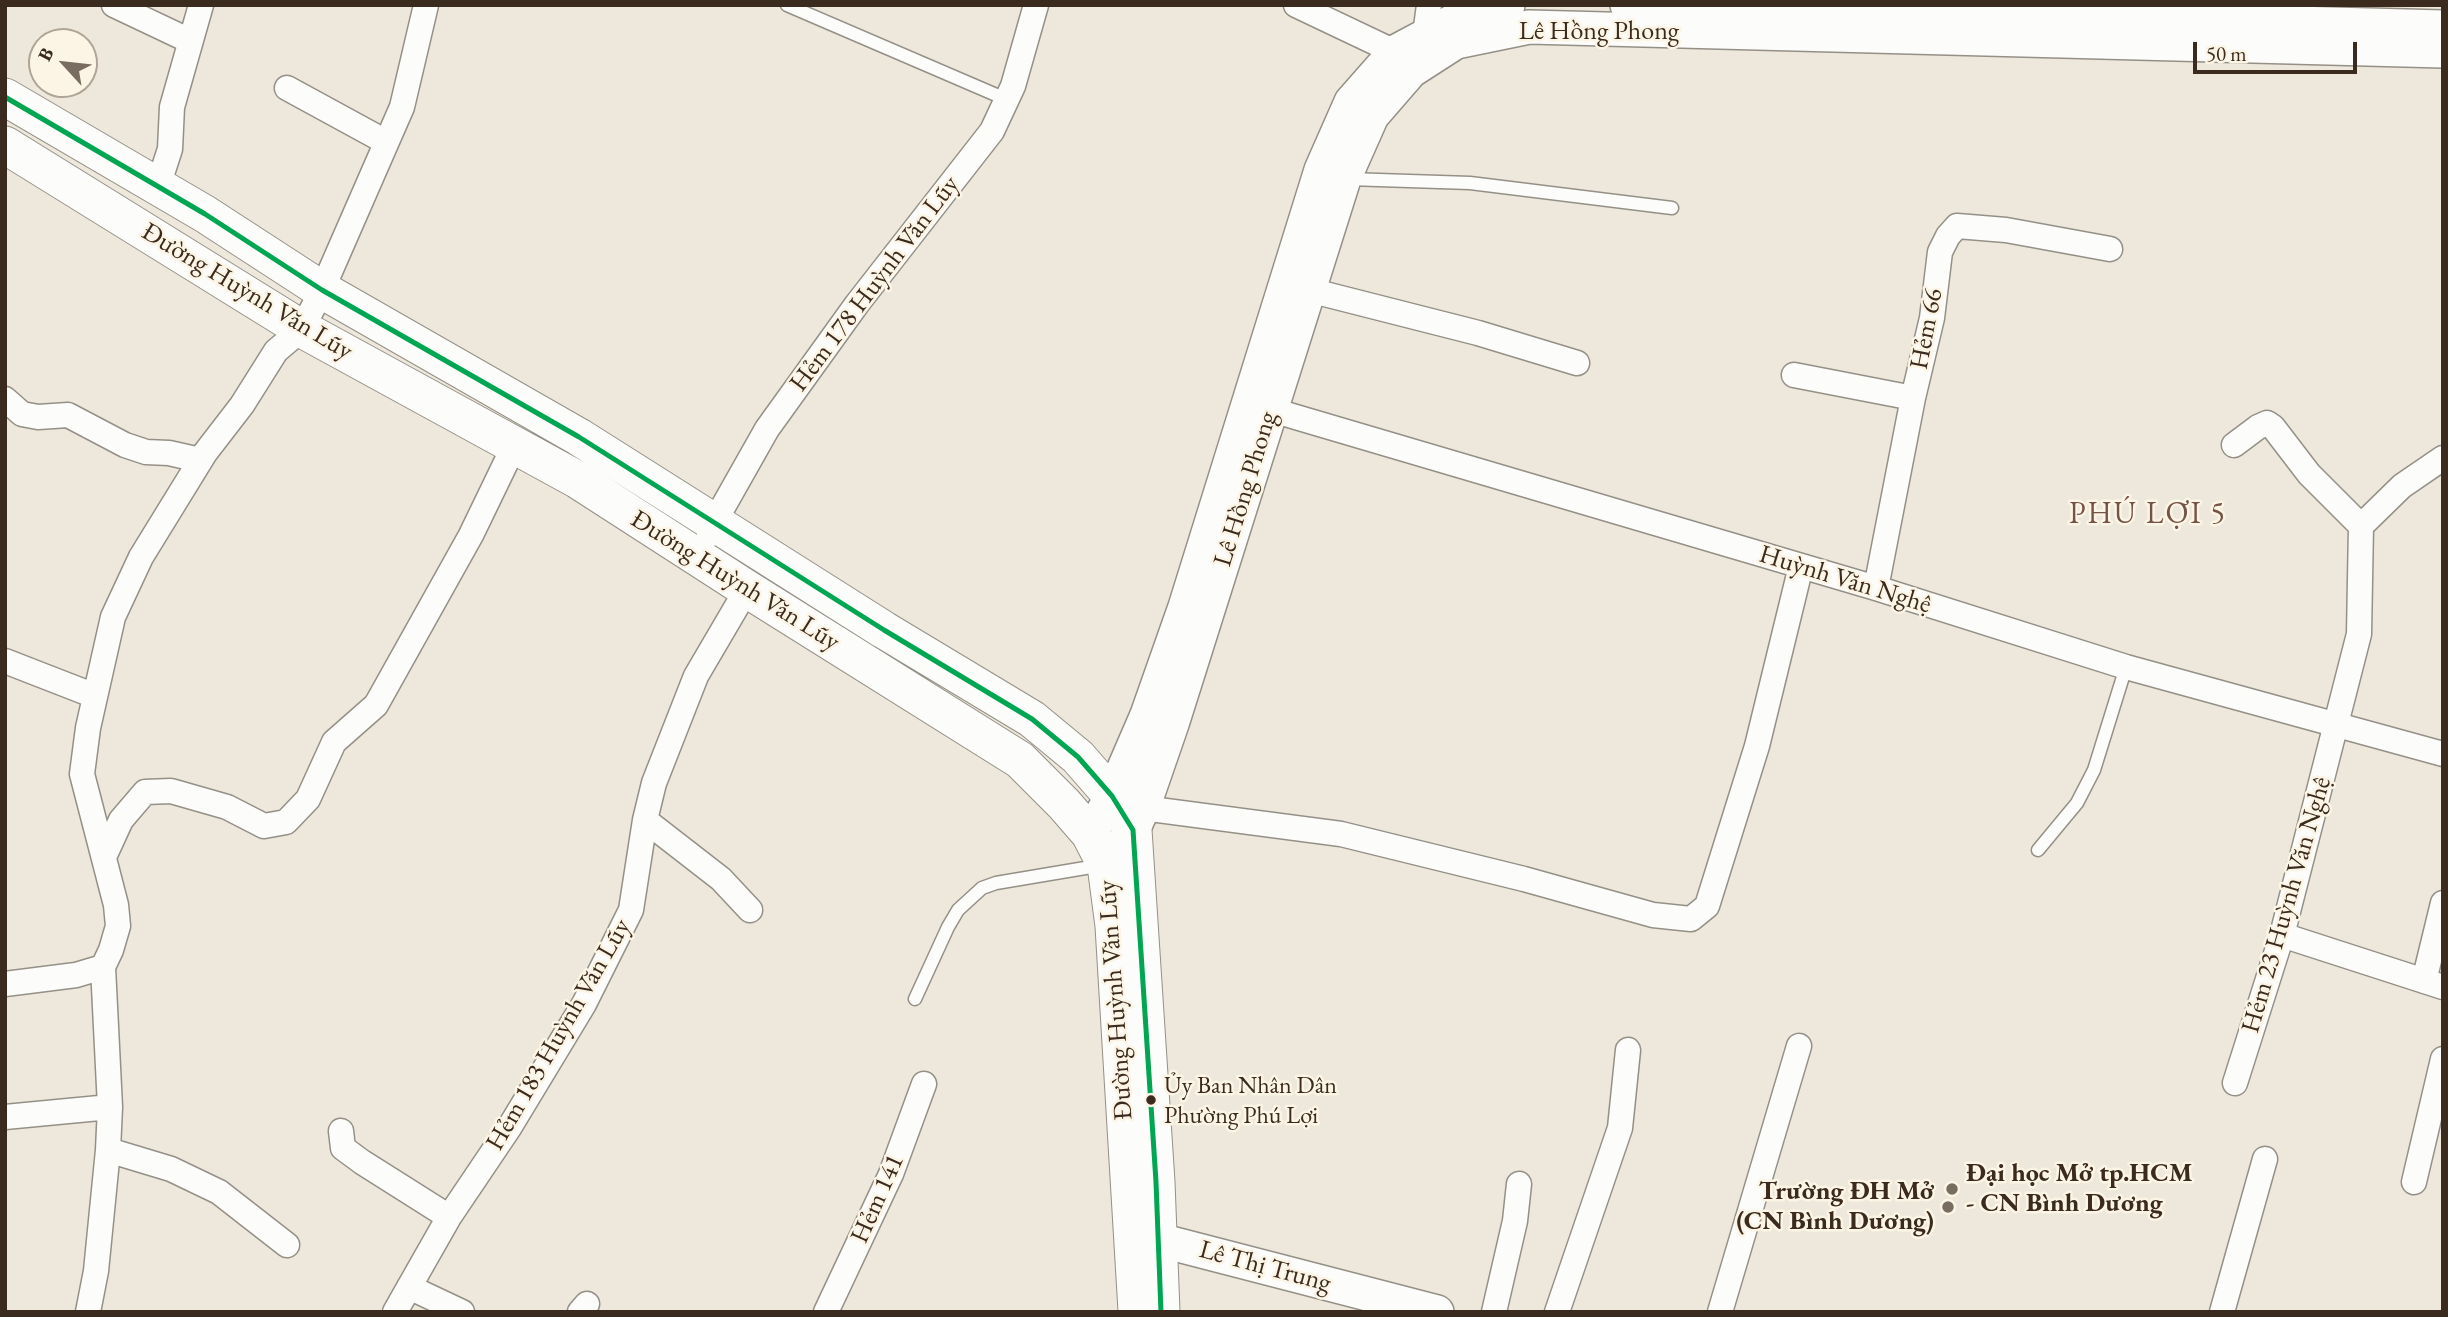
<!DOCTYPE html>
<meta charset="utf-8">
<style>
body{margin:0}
#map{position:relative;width:2448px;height:1317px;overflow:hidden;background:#ede8db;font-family:"EB Garamond",serif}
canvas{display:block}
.frame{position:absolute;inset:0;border:7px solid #3b2a1e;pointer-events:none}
.north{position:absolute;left:28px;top:28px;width:70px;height:70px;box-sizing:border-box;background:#fcf5e5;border:2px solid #afa495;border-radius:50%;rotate:297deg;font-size:19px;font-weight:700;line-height:28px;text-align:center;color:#3b2a1e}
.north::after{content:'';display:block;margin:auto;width:24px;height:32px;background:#796c60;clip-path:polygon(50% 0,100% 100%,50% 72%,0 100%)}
.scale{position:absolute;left:2193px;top:42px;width:164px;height:32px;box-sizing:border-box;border:4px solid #3b2a1e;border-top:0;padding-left:9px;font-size:21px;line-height:24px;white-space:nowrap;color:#3b2a1e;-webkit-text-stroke:5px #fcf5e5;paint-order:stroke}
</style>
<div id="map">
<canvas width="2448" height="1317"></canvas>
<div class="frame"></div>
<div class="north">B</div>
<div class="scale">50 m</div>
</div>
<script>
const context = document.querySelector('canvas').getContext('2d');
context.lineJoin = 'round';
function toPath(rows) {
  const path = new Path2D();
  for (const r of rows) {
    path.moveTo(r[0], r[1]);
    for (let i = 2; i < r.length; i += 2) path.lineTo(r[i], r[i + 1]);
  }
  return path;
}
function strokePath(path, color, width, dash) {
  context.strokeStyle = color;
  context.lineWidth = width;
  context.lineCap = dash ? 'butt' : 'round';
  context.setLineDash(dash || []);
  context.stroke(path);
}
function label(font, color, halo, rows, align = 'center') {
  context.font = font + ' "EB Garamond",serif';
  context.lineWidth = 5;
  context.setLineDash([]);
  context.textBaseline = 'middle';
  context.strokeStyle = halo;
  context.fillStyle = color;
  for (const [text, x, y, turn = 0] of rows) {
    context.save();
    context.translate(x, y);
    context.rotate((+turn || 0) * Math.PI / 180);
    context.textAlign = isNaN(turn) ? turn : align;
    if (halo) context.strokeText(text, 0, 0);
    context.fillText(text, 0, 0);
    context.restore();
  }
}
const lane = toPath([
 [787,5,1008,100],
 [1348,179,1470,183,1672,208],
 [2038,850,2077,803,2094,770,2126,667],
 [915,999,948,927,958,910,982,888,996,883,1103,865]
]);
const street = toPath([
 [114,5,190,41],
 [1296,5,1395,52],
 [1425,35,1429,5],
 [287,88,386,142],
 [158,186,170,149,172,107,201,5],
 [1309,290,1478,333,1577,363],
 [1794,375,1913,398],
 [5,399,22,414,38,417,68,415,125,445,146,452,169,453,200,460],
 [1255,405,1876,588,2126,667,2443,754],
 [2234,445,2258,427,2267,423,2273,427,2309,474,2361,526],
 [709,535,715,521,767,429,857,304,992,131,1013,86,1036,5],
 [1876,588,1913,398,1932,318,1940,252,1948,236,1957,226,2006,230,2110,249],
 [5,661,95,696],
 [1143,808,1341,834,1524,879,1653,915,1691,919,1707,906,1757,746,1801,566],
 [645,820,721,879,750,910],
 [104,857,121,820,145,792,171,791,227,807,264,826,286,822,308,799,334,742,376,705,471,535,515,444],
 [2282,935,2443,987],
 [2424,981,2443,903],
 [5,984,76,975,103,967,111,950,118,926,116,905,82,774,88,728,113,617,141,557,205,453,242,405,276,351,302,329,322,290,402,107,426,5],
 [2235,1083,2282,935,2359,634,2361,526,2402,486,2443,458],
 [5,1117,110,1107],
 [341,1131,343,1148,362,1162,449,1217],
 [108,1150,171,1169,219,1192,287,1245],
 [2414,1182,2443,1059],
 [409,1287,462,1312],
 [88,1312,96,1271,108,1150,110,1107,103,967],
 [395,1312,449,1217,509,1128,584,1004,631,910,645,820,654,783,696,676,747,589],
 [580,1312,587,1304],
 [826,1312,891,1174,924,1084],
 [1494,1312,1515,1221,1519,1184],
 [1557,1312,1620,1128,1628,1050],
 [1720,1312,1799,1046],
 [2222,1312,2265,1159]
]);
const secondary = toPath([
 [1627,5,2443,27],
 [1090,834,1112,796,1147,715,1185,607,1321,170,1351,102,1395,52,1470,12,1508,5],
 [1118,849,1133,830,1143,808,1172,724,1344,179,1372,116,1411,71,1456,42,1529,27,2443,51],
 [1134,1241,1159,1240,1437,1312]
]);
const primary = toPath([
 [5,97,205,214,322,290,579,437,884,630,1032,719,1078,757,1112,796,1133,830,1156,1182,1161,1312],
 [5,145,302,329,578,480,747,589,1020,760,1064,804,1090,834,1106,865,1114,926,1137,1311]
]);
strokePath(lane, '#959087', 15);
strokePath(street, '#959087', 27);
strokePath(secondary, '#959087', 36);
strokePath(primary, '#959087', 39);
strokePath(lane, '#fcfcfa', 12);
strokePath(street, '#fcfcfa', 24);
strokePath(secondary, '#fcfcfa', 33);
strokePath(primary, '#fcfcfa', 37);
strokePath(toPath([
 [5,97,205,214,322,290,579,437,884,630,1032,719,1078,757,1112,796,1133,830,1156,1182,1161,1312]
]), '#00a651', 5);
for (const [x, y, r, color] of [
 [1151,1100,6,"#3b2a1e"],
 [1952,1189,7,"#796c60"],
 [1948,1207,7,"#796c60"]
]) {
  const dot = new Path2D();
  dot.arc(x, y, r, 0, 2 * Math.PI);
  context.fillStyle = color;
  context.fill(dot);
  strokePath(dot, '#fcf5e5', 2.5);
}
label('24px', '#3b2a1e', '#fcf5e5', [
 ["Ủy Ban Nhân Dân",1164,1086],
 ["Phường Phú Lợi",1164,1116]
], 'left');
label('26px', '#3b2a1e', '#fcf5e5', [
 ["Lê Hồng Phong",1599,32],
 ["Hẻm 178 Huỳnh Văn Lũy",875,284,-53],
 ["Đường Huỳnh Văn Lũy",247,292,31],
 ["Hẻm 66",1927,329,-79],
 ["Lê Hồng Phong",1246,489,-73],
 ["Huỳnh Văn Nghệ",1845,580,17],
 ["Đường Huỳnh Văn Lũy",735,581,32],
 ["Hẻm 23 Huỳnh Văn Nghệ",2287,905,-74],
 ["Đường Huỳnh Văn Lũy",1116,1000,-94],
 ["Hẻm 183 Huỳnh Văn Lũy",559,1035,-60],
 ["Hẻm 141",878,1199,-66],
 ["Lê Thị Trung",1265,1267,15]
]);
label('bold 26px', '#3b2a1e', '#fcf5e5', [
 ["Đại học Mở tp.HCM",1966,1174],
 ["- CN Bình Dương",1966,1204],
 ["Trường ĐH Mở",1934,1192,"right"],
 ["(CN Bình Dương)",1934,1222,"right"]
], 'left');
context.letterSpacing = '2px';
label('30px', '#755447', '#fcf5e5', [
 ["PHÚ LỢI 5",2148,515]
]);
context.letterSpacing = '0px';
</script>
